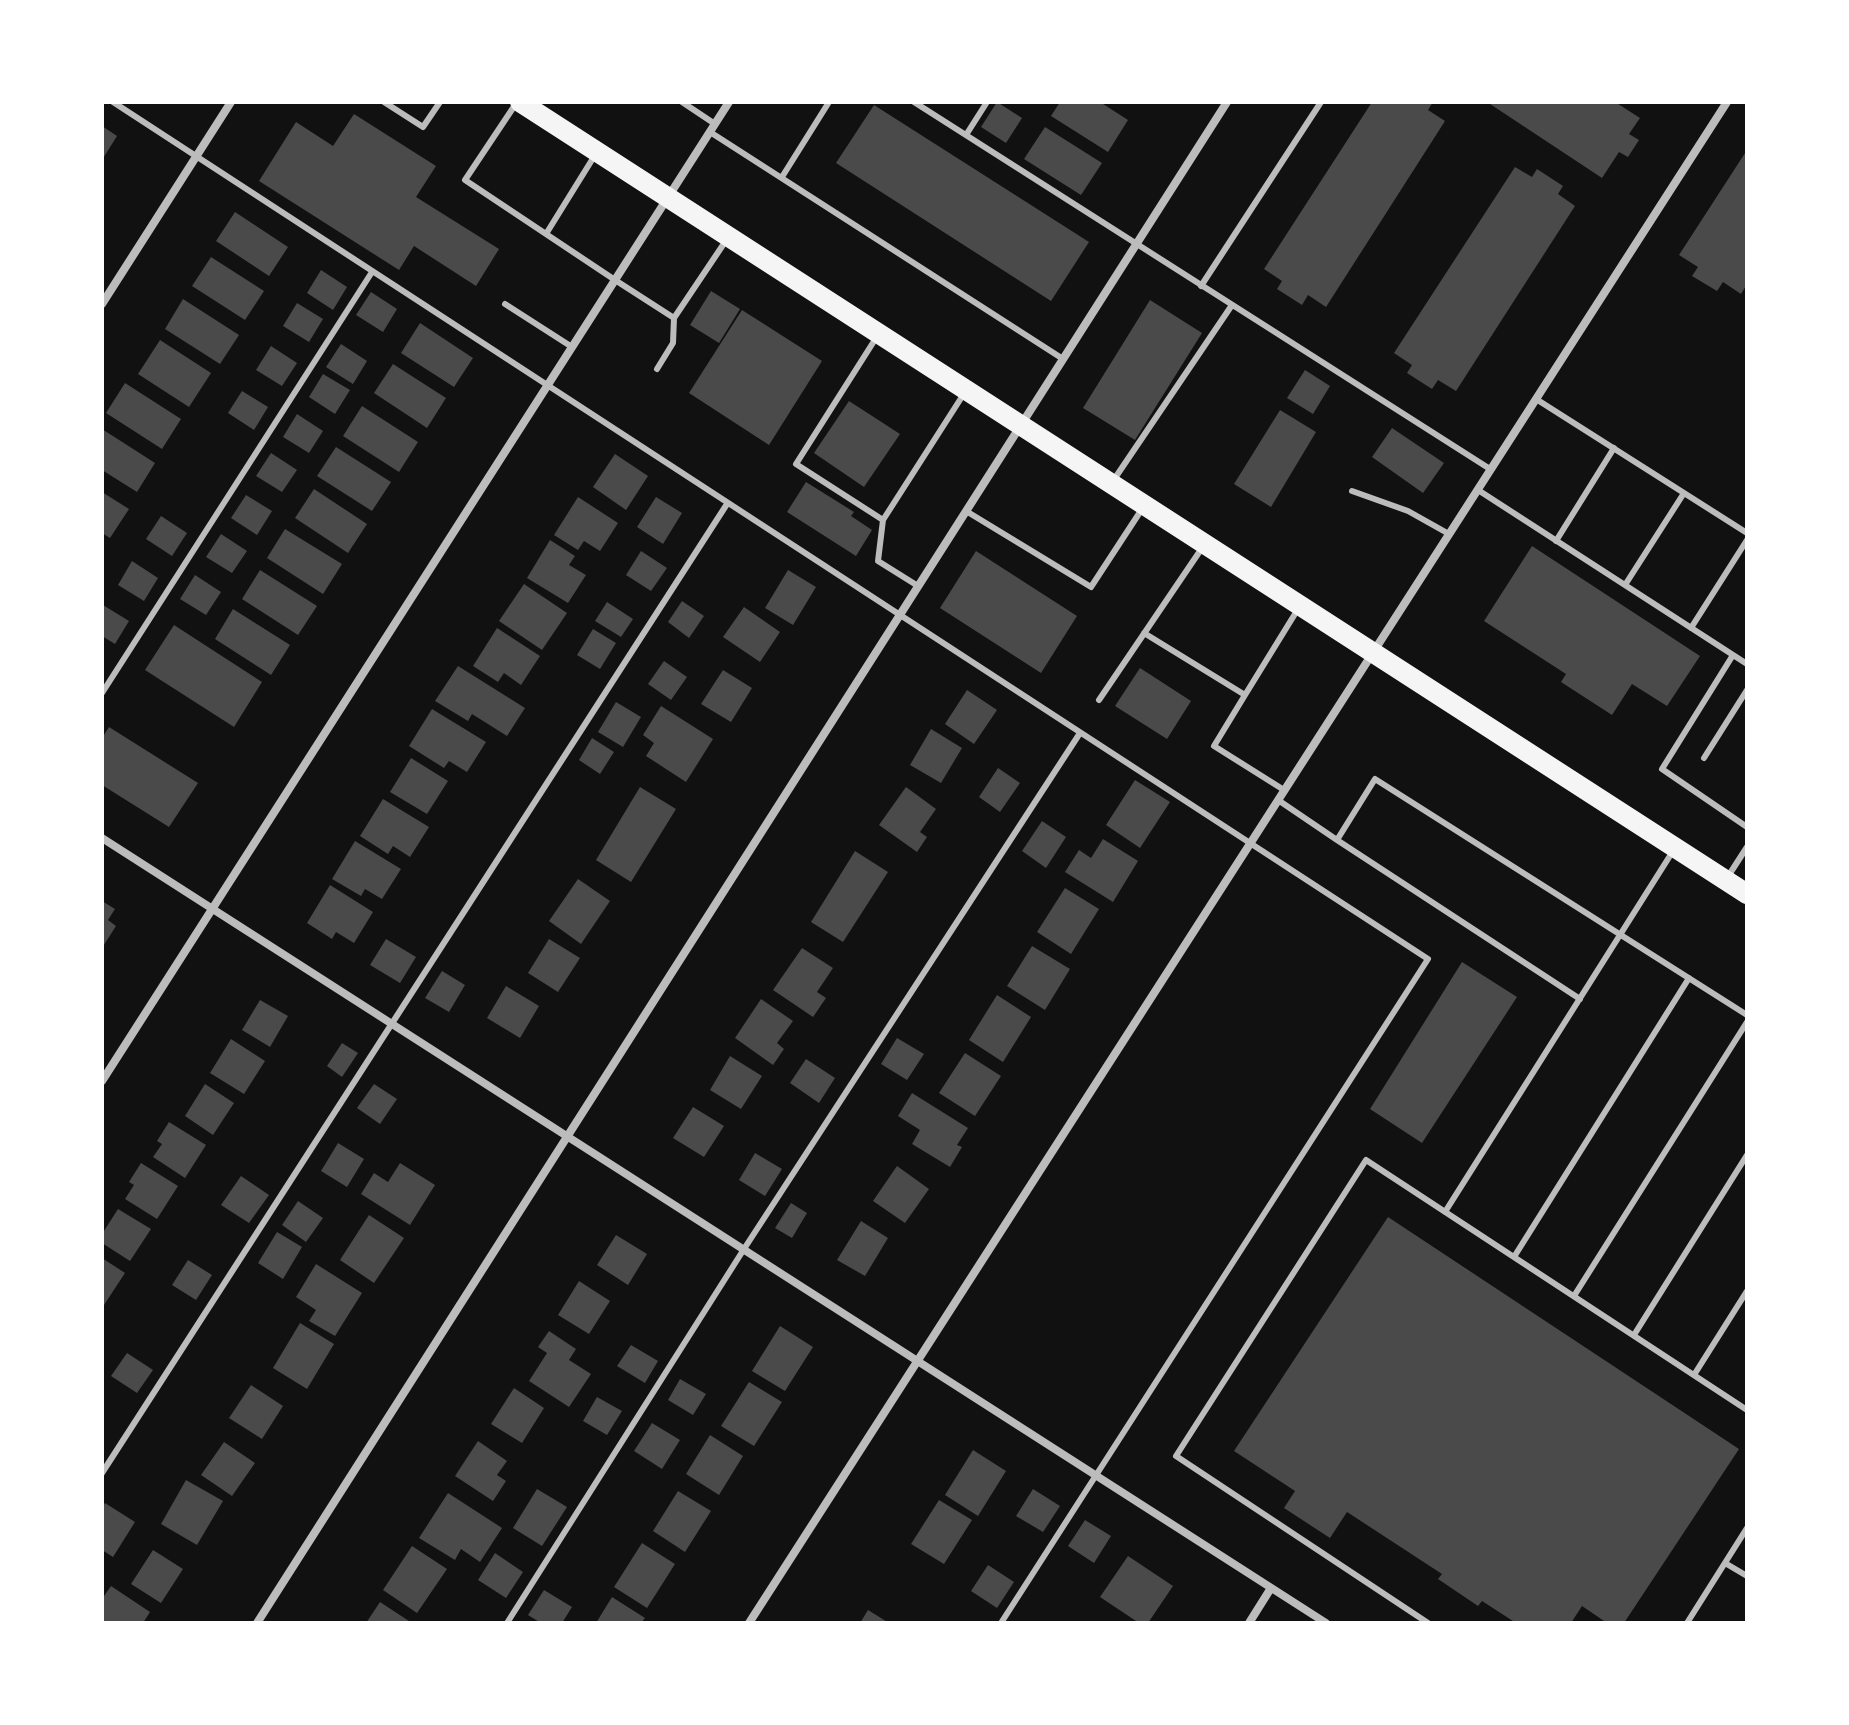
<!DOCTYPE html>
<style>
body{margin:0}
#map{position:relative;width:1849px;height:1725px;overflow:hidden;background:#111;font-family:"Zilla Slab",serif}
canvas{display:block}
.frame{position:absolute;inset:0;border:104px solid #fff;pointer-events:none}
</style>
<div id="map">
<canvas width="1849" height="1725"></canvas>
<div class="frame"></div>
</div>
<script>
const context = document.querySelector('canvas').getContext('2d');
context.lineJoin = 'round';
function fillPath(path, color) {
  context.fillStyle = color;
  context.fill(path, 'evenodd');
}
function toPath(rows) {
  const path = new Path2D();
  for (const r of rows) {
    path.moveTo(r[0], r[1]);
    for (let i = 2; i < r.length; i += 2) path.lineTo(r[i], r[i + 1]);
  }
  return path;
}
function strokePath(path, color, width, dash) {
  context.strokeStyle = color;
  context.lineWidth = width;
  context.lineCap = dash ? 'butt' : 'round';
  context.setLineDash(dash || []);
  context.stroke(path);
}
fillPath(toPath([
 [997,102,1022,118,1006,143,981,127],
 [1060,102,1100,102,1128,120,1108,152,1051,116],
 [1372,102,1433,102,1428,110,1445,121,1326,307,1308,295,1302,305,1277,289,1282,281,1264,269],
 [1487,102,1615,102,1640,118,1629,134,1639,140,1628,157,1619,152,1602,178],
 [874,105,1089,242,1051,301,836,163],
 [354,114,436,166,416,197,499,249,476,286,414,246,399,270,259,181,296,122,333,146],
 [102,126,117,136,102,160],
 [1045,127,1102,163,1081,195,1024,159],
 [1747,150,1747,284,1741,294,1723,282,1717,291,1692,276,1698,267,1679,255],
 [1515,167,1532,177,1537,169,1563,186,1558,194,1575,206,1456,391,1438,380,1432,389,1407,373,1412,365,1394,353],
 [235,212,288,247,269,276,216,241],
 [211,257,264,291,245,320,192,286],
 [321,270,347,287,333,310,307,293],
 [711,291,740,309,719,343,690,325],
 [371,292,397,309,383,332,356,315],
 [183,299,239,335,220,364,165,329],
 [1150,300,1202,333,1135,440,1083,408],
 [297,303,323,319,309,342,283,326],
 [742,310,822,361,769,445,689,393],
 [420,323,473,358,454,387,401,353],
 [160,340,211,373,189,407,138,374],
 [341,344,367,361,353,384,326,367],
 [271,346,297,363,282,386,256,370],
 [393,364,446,398,427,428,374,393],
 [1305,370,1330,386,1313,414,1287,398],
 [323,374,350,390,335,414,309,397],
 [125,383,181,419,162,449,106,413],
 [242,391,268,407,254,430,228,413],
 [849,401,900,434,864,487,814,453],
 [362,406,418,442,399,472,343,436],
 [1280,410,1316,432,1271,507,1234,484],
 [297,414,323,431,309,453,283,437],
 [1392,428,1444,463,1423,493,1372,457],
 [102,429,155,463,137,492,102,470],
 [336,447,391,482,372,511,317,476],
 [271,453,297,470,282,492,256,476],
 [615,454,648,476,626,510,593,487],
 [806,482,854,512,851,516,872,530,856,556,787,512],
 [314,489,367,524,348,553,295,518],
 [102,492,129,509,110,538,102,533],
 [246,495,272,511,257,535,231,518],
 [578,497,618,523,600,551,584,541,578,550,554,535],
 [656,497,682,513,663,544,637,527],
 [161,516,187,533,172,556,146,539],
 [285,529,342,564,323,594,267,558],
 [221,534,247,551,232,573,206,557],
 [550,540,575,556,569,565,586,575,568,603,527,578],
 [1532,546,1700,656,1667,706,1632,684,1612,715,1561,682,1566,674,1484,621],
 [641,551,667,568,651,591,626,575],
 [976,551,1077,616,1041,673,940,608],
 [132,561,158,578,144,601,118,585],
 [260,570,317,606,298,635,242,599],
 [788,570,816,587,793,625,765,608],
 [195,575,221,592,206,615,180,599],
 [524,584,567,613,542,650,499,621],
 [682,601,704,616,689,638,668,622],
 [607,602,633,619,621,637,595,621],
 [103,605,129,621,115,644,102,636],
 [744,607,780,632,760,662,723,637],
 [233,609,290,645,271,675,215,639],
 [174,625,262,682,234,727,145,670],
 [497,628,540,656,521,685,504,673,498,682,473,666],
 [593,629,616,643,600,669,577,655],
 [664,661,687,677,671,700,648,684],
 [458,666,525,708,507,736,472,714,468,721,435,701],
 [1140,668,1191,701,1167,739,1115,706],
 [723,670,752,688,731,722,701,704],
 [967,690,997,710,974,744,945,724],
 [616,702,641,717,623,747,598,732],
 [661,706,713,739,686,782,646,756,654,743,643,735],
 [432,709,486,742,467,772,449,761,444,768,409,746],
 [109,727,198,783,169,827,102,785,102,738],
 [931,729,962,748,941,783,910,765],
 [592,738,614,752,600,774,579,760],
 [411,758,448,781,427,814,390,792],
 [998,768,1020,783,1000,812,979,797],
 [1135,780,1170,802,1140,848,1106,825],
 [640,787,676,809,631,882,596,860],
 [906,787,936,809,920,832,927,837,917,852,879,825],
 [383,799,429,827,410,857,393,846,388,854,360,836],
 [1042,821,1066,837,1046,868,1022,851],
 [1103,839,1138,861,1113,902,1065,872,1079,850,1091,858],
 [355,841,401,869,382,899,365,889,361,896,332,879],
 [855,851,888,872,843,942,811,922],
 [578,879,610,901,581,944,549,921],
 [330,885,373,912,354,943,336,932,332,939,307,923],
 [1065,888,1099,909,1071,954,1037,932],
 [102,901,115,909,108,920,116,926,102,948],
 [386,939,416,957,400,983,370,965],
 [549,939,580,958,558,992,528,973],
 [1032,946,1070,969,1045,1010,1007,986],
 [802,948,833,968,817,992,826,998,813,1017,773,990],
 [1462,962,1517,997,1422,1143,1370,1109],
 [442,971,465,985,449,1012,425,998],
 [506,986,539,1006,520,1038,487,1018],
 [997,995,1031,1017,1003,1062,969,1040],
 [761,999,793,1021,777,1043,784,1049,773,1065,735,1038],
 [260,1000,288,1016,270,1047,242,1030],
 [897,1038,924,1054,907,1080,881,1064],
 [231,1039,265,1061,244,1094,210,1073],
 [342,1043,358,1053,342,1077,327,1066],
 [965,1053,1001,1076,975,1116,939,1093],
 [730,1056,762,1076,741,1109,710,1090],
 [806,1059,835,1078,819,1103,790,1083],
 [205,1084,234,1103,213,1135,185,1116],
 [374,1084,397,1099,380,1124,357,1108],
 [912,1093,968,1128,957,1145,962,1147,950,1167,912,1144,920,1130,898,1116],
 [693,1107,724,1126,704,1157,673,1138],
 [169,1122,206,1145,185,1178,153,1157,162,1144,157,1141],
 [338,1143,364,1159,347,1187,321,1171],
 [755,1153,782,1169,765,1196,739,1180],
 [141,1163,178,1186,157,1219,125,1199,134,1185,129,1182],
 [400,1163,435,1185,410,1225,361,1194,374,1173,388,1182],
 [897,1166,929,1189,905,1223,873,1201],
 [241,1176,269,1195,249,1223,221,1205],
 [298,1201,323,1218,306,1242,282,1225],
 [791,1203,807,1213,792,1238,775,1228],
 [118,1209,151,1229,130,1261,102,1243,102,1234],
 [369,1215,404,1238,374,1283,340,1260],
 [1388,1217,1739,1449,1624,1623,1607,1623,1582,1606,1571,1623,1516,1623,1482,1601,1478,1606,1438,1579,1442,1574,1347,1512,1330,1538,1284,1508,1295,1491,1234,1451],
 [861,1221,888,1238,865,1276,837,1260],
 [277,1232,302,1247,283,1279,258,1263],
 [616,1235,647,1254,628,1285,597,1265],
 [102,1258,125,1273,104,1305,102,1304],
 [188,1260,212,1275,196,1300,172,1285],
 [316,1264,362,1293,335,1336,309,1321,316,1310,296,1297],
 [579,1281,610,1301,589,1334,558,1315],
 [300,1323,334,1344,307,1389,273,1368],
 [780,1326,813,1347,785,1391,752,1371],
 [549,1331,576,1349,569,1360,591,1374,569,1407,529,1381,547,1353,538,1347],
 [631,1345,658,1361,645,1383,617,1366],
 [127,1353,153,1370,137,1393,111,1376],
 [680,1379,706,1394,693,1415,668,1400],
 [749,1382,782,1402,754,1446,721,1426],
 [251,1385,283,1406,262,1439,229,1418],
 [514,1388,544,1408,522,1443,491,1424],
 [597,1397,622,1411,607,1435,583,1421],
 [652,1423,680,1440,662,1469,634,1451],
 [710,1435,743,1456,719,1495,686,1474],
 [478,1441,507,1461,497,1475,506,1481,493,1501,455,1476],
 [224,1442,255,1463,232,1496,201,1475],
 [973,1450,1006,1471,978,1516,945,1495],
 [186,1480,223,1501,197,1545,161,1524],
 [537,1489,567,1507,542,1546,513,1528],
 [1033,1489,1060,1506,1043,1532,1016,1516],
 [678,1491,711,1511,685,1552,653,1531],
 [448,1493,502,1528,480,1562,461,1549,455,1560,419,1538],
 [939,1500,972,1520,944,1564,911,1544],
 [105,1503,135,1522,113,1557,102,1550,102,1508],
 [1085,1520,1111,1536,1094,1563,1068,1546],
 [642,1543,675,1564,647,1608,614,1587],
 [412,1546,447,1569,417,1613,383,1590],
 [153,1550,183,1569,161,1603,131,1584],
 [495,1553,523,1572,506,1598,478,1580],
 [1128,1556,1173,1586,1148,1623,1139,1623,1100,1597],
 [988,1565,1014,1582,997,1608,971,1591],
 [111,1586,150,1612,143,1623,102,1623,102,1599],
 [544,1590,572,1607,562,1623,541,1623,528,1615],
 [612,1597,645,1618,641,1623,596,1623],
 [380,1602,412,1623,366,1623],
 [868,1610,889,1623,860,1623]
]), '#4a4a4a');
strokePath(toPath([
 [113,102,1428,959,1001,1623],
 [384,102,423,127,440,102],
 [517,102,465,180,615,280,674,318,727,239],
 [682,102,715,124],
 [914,102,1490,469],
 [710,132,1063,359],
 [966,135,987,102],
 [782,177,829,102],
 [546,234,595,155],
 [1201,286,1321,102],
 [505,304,572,347],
 [876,338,796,464,883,520,965,392],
 [657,369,673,343,674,318],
 [1536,399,1747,533],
 [1113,481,1232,305],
 [1478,490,1747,664],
 [1352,491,1408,511,1449,534],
 [966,511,1091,587,1142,509],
 [883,520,878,561,918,586],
 [1556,541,1614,448],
 [1625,585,1684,493],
 [1691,628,1747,540],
 [1144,633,1245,695,1298,609],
 [1733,655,1662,769,1747,827],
 [102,693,372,272],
 [1245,695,1214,746,1284,790],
 [1099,700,1202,548],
 [1704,758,1747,690],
 [1278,800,1337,840],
 [1727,878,1747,847],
 [1580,999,1337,840,1375,779,1747,1015],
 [1445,1212,1673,851],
 [1514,1257,1689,978],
 [1574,1296,1747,1022],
 [1634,1335,1747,1155],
 [1694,1375,1747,1291],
 [102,1473,727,504],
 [1725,1563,1747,1576],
 [507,1623,744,1249,1080,733],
 [1428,1623,1176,1456,1366,1160,1747,1410],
 [1687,1623,1747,1528]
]), '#bcbcbc', 6);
strokePath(toPath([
 [102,304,231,102],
 [102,838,1326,1623],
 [102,1081,729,102],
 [257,1623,1227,102],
 [749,1623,1727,102],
 [1249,1623,1271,1588]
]), '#bcbcbc', 8);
strokePath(toPath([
 [520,102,1747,894]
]), '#f5f5f5', 20);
</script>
